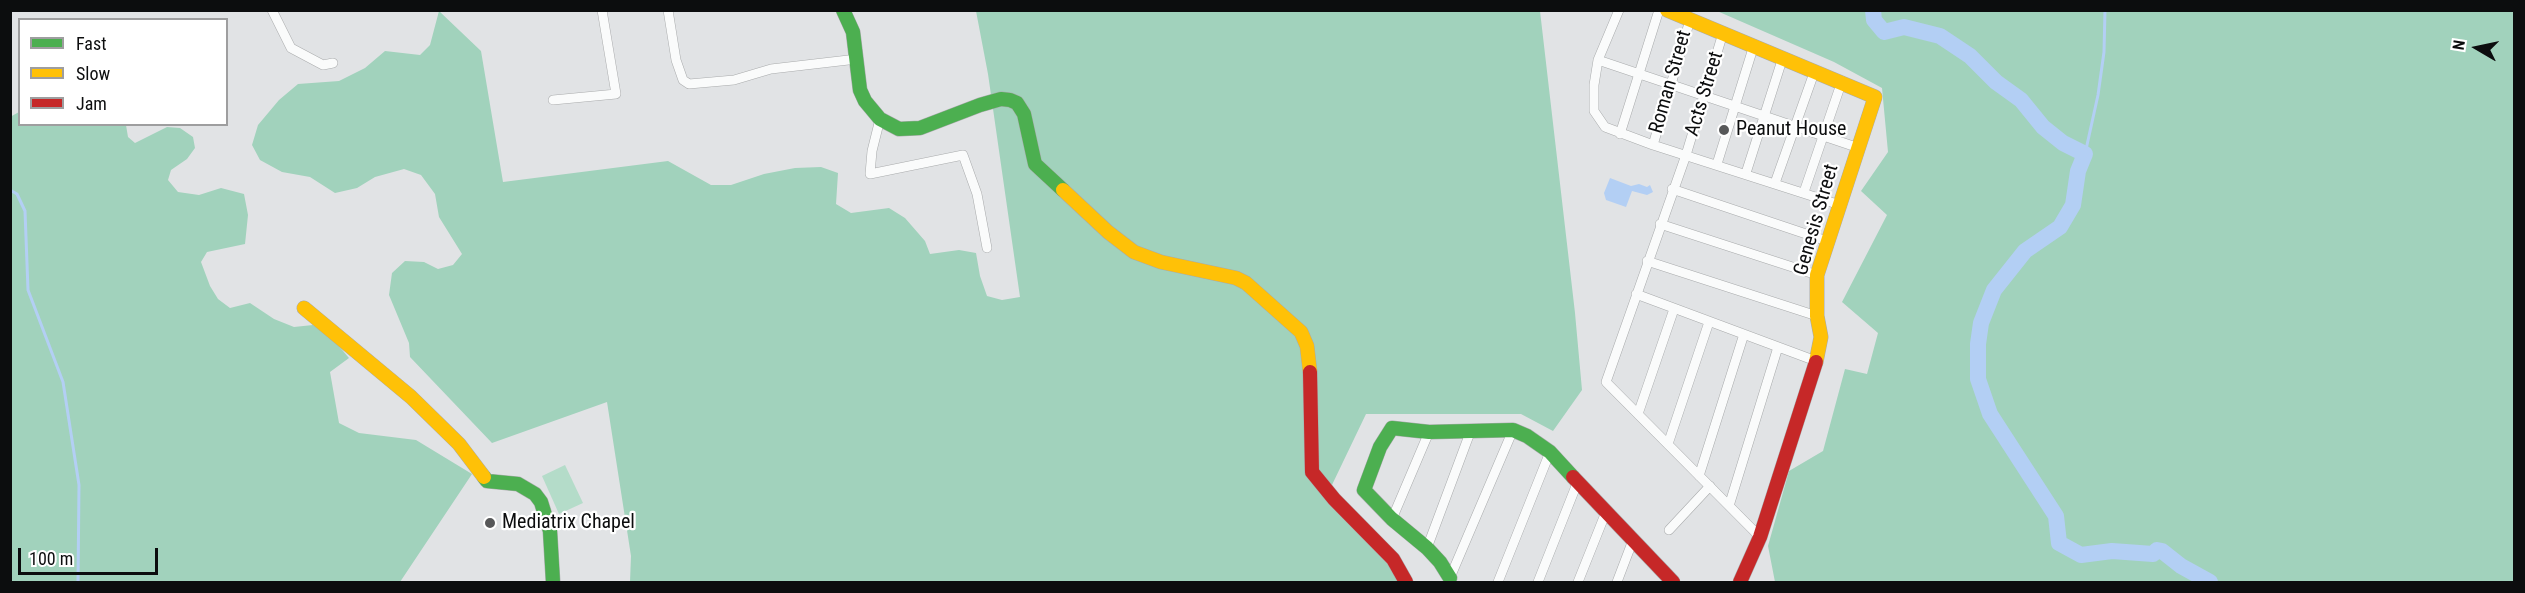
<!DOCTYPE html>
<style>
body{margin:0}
#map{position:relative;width:2525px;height:593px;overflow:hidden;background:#e1e3e5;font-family:"Roboto Condensed",sans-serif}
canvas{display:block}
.frame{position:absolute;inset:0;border:12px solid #0c0d0e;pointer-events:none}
.legend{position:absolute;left:18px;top:18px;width:210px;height:108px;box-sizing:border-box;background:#fff;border:2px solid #9e9e9f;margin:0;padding:8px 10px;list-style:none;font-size:18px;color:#0c0d0e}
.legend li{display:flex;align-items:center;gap:12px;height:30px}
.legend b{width:30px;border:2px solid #9e9e9f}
.north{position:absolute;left:2447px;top:18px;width:60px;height:60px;-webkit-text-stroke:4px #fff;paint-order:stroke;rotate:279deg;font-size:16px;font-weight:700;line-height:24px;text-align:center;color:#0c0d0e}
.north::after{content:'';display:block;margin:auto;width:21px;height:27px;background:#0c0d0e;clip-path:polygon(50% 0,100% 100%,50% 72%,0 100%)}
.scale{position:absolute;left:18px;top:548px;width:140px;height:27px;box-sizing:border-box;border:3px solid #0c0d0e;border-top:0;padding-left:8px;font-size:18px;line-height:21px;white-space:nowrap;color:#0c0d0e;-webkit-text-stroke:4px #fff;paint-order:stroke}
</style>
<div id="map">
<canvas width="2525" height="593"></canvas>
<div class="frame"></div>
<ul class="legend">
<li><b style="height:8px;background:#4caf50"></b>Fast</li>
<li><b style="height:8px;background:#ffc107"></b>Slow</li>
<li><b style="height:8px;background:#c62828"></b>Jam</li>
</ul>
<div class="north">N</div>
<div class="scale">100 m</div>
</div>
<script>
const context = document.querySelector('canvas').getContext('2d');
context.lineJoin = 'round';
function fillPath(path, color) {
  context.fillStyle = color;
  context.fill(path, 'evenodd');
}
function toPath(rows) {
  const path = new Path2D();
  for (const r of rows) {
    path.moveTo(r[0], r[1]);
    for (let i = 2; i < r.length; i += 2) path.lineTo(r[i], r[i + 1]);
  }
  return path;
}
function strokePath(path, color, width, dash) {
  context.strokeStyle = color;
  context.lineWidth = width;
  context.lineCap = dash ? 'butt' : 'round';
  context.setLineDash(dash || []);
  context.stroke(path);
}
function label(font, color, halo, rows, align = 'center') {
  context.font = font + ' "Roboto Condensed",sans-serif';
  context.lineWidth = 4.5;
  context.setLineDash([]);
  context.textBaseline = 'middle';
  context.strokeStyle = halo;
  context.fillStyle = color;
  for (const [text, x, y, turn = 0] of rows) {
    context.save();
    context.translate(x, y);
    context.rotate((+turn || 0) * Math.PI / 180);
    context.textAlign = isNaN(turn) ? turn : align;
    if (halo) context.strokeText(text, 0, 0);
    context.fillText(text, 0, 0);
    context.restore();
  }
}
fillPath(toPath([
 [565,465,583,503,559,514,542,476]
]), '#b4dcc9');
fillPath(toPath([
 [439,11,481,51,503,182,668,161,711,185,731,185,764,174,795,168,821,167,838,173,836,204,851,213,889,208,905,218,925,241,930,254,959,250,976,253,980,276,987,296,1002,300,1020,297,988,74,976,11,1540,11,1575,313,1582,390,1553,431,1521,414,1366,414,1331,487,1399,575,1401,582,630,582,631,556,607,402,492,443,410,357,409,343,389,295,392,273,405,261,424,262,438,269,453,265,462,254,439,217,435,194,421,175,404,169,375,177,357,188,335,193,310,177,282,172,260,160,252,145,258,125,279,100,298,84,339,81,365,68,385,51,420,55,430,45],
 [1717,11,2514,11,2514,582,1775,582,1768,546,1789,471,1823,451,1845,369,1867,374,1878,333,1842,302,1887,215,1861,191,1888,152,1882,88,1834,62],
 [19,112,20,124,126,125,128,137,135,143,167,127,180,128,193,137,195,148,187,159,171,170,168,180,178,192,199,195,221,188,244,194,248,215,245,244,207,252,201,262,210,286,218,299,230,308,250,303,274,319,294,327,313,325,332,338,349,358,330,372,339,423,359,433,416,440,472,474,400,582,11,582,10,117]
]), '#a1d2bc');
fillPath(toPath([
 [1610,178,1631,186,1639,184,1647,187,1650,185,1653,192,1647,195,1632,191,1626,207,1606,200,1604,193]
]), '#b3cff4');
strokePath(toPath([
 [2085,154,2098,95,2104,52,2105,10],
 [10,190,17,194,25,211,28,290,63,382,79,485,78,582]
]), '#b3cff4', 3);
strokePath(toPath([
 [1873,10,1874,20,1884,32,1904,27,1940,36,1970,56,1996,82,2021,100,2043,127,2063,143,2085,154,2078,171,2073,205,2060,227,2025,251,1994,290,1981,323,1978,344,1978,379,1990,414,2056,516,2059,543,2081,555,2112,551,2153,554,2157,550,2162,551,2181,566,2210,582]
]), '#b3cff4', 16);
const street = toPath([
 [272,10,291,48,323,65,333,63],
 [668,10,676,60,683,80,689,84,734,80,771,69,857,59],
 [1619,10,1598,60,1594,85,1594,111,1605,127,1653,145,1840,205],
 [1723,33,1686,155,1606,382,1760,537],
 [1598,60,1859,148],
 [553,100,616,94,602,10],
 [880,119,872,151,870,174,963,155,977,194,987,248],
 [1620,134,1659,10],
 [1653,145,1690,20],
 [1717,164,1754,45],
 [1746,173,1783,57],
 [1775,183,1815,70],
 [1672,189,1827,241],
 [1804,192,1842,81],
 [1660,224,1817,275],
 [1647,261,1817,316],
 [1636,294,1816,361],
 [1638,414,1674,309],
 [1668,444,1709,322],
 [1699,476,1744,334],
 [1729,506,1778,347],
 [1392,519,1429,432],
 [1669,530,1710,486],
 [1427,548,1471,430],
 [1449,580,1513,430],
 [1498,582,1550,452],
 [1538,582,1578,481],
 [1578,582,1606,512],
 [1617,582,1633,540]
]);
const fast = toPath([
 [843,10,853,32,860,90,865,101,880,119,899,129,920,128,980,105,1001,99,1010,100,1017,103,1024,114,1035,164,1063,190],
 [484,477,487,481,518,484,535,494,541,502,550,531,553,582],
 [1450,578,1440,562,1427,548,1392,519,1364,490,1380,447,1392,428,1429,432,1513,430,1527,436,1550,452,1573,477]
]);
const slow = toPath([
 [1667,10,1875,97,1817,275,1817,316,1821,337,1816,362],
 [1063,190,1108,232,1134,252,1161,262,1236,278,1246,283,1301,332,1307,346,1310,372],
 [304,308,411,397,459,444,484,477]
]);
const jam = toPath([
 [1310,372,1312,472,1334,499,1393,559,1406,582],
 [1573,477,1673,582],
 [1740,582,1760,537,1816,362]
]);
strokePath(street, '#a9abac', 10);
strokePath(fast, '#a9abac', 15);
strokePath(slow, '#a9abac', 15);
strokePath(jam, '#a9abac', 15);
strokePath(street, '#fafbfb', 9);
strokePath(fast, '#4caf50', 14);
strokePath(slow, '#ffc107', 14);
strokePath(jam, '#c62828', 14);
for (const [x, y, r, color] of [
 [1724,130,6,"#575859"],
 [490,523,6,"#575859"]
]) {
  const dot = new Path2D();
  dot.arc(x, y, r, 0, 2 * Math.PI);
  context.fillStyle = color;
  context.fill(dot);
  strokePath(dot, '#fff', 2);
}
label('20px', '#0c0d0e', '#fff', [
 ["Roman Street",1671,82,-74],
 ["Acts Street",1705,94,-73],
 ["Genesis Street",1817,220,-74]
]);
label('20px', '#0c0d0e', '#fff', [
 ["Peanut House",1736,130],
 ["Mediatrix Chapel",502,523]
], 'left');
</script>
